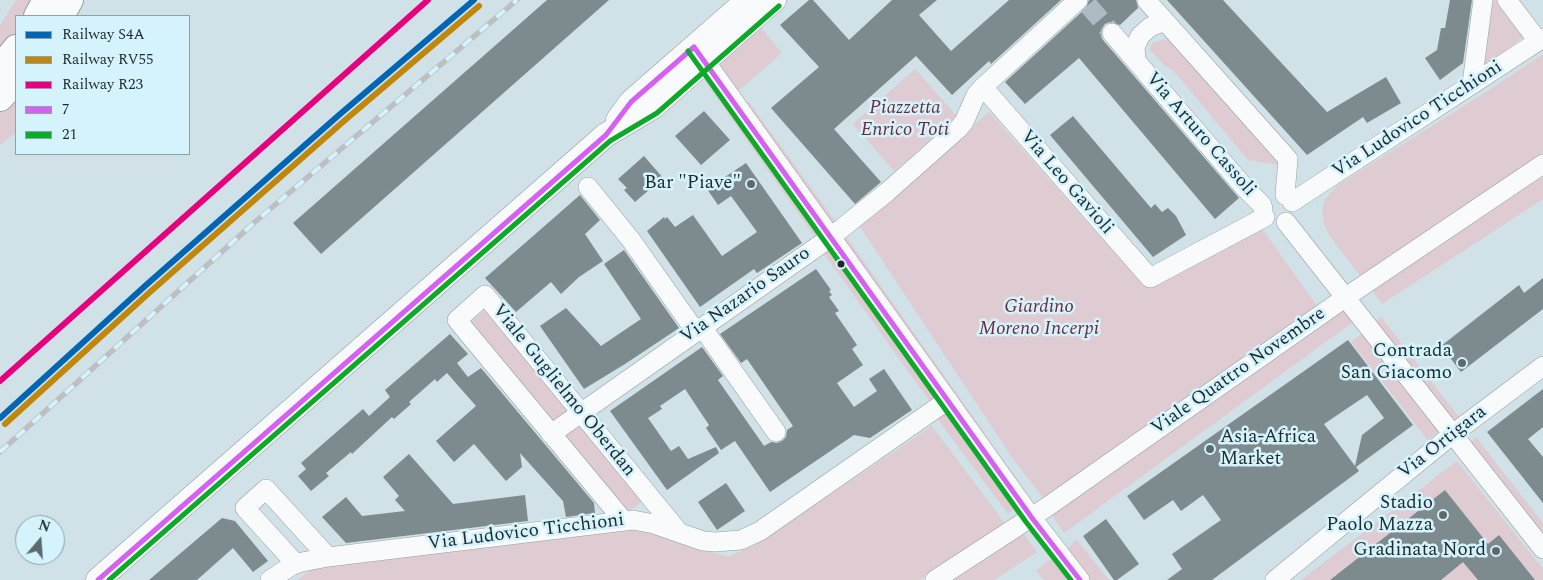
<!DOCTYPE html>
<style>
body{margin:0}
#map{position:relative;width:1543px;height:580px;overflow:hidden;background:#d0e1e7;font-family:Spectral,serif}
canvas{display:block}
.legend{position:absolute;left:15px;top:15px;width:175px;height:140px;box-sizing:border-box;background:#d4f3fd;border:1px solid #8ba3aa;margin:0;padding:6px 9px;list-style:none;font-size:15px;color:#1e2a2d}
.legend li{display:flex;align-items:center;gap:10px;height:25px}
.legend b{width:25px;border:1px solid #8ba3aa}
.north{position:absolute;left:15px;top:515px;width:50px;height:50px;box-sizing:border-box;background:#d4f3fd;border:1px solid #8ba3aa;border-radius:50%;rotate:18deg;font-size:14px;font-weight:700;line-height:20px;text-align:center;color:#1e2a2d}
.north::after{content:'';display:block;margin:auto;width:18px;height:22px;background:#5c6a6e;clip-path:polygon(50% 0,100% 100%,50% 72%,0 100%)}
</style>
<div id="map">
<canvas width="1543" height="580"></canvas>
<ul class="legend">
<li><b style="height:6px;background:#0066b3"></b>Railway S4A</li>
<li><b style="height:6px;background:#c1870b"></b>Railway RV55</li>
<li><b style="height:6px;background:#e5007d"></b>Railway R23</li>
<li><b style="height:6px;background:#d65ff4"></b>7</li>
<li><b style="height:6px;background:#0caa28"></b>21</li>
</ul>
<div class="north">N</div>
</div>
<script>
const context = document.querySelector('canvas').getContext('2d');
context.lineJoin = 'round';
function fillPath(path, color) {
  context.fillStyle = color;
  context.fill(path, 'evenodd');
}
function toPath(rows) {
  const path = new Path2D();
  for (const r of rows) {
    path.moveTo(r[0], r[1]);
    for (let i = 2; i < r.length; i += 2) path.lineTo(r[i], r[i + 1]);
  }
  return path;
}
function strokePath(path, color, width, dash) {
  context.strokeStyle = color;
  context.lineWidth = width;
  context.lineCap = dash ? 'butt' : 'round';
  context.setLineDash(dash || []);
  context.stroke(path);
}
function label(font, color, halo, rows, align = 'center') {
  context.font = font + ' Spectral,serif';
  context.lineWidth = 5;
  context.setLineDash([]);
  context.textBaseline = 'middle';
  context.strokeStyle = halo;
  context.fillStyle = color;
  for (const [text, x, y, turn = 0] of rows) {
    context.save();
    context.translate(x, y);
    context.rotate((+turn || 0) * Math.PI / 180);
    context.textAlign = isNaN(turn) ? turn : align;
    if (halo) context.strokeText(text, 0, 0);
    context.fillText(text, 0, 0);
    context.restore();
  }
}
fillPath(toPath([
 [16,0,37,0,27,16,16,16,16,33,0,51,0,26],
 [1490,0,1499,0,1524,37,1482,67],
 [755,20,782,53,738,91,711,59],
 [1167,39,1174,42,1279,165,1248,160,1173,70,1164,65,1149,49,1153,42],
 [1543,54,1543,153,1360,276,1330,236,1324,224,1322,212,1324,202,1330,193,1341,183,1483,94],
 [915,69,957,116,894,171,853,124],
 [710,75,823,236,817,240,705,81],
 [16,89,16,132,0,145,0,106],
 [748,101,836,222,829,227,742,105],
 [989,112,1144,286,1259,224,1319,309,1045,500,1013,459,859,225],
 [1543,173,1543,199,1382,304,1371,289],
 [846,236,1028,495,1023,499,840,240],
 [830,247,937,399,931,403,823,252],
 [1340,306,1353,322,1064,533,1052,515],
 [489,307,571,408,550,425,467,325],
 [1381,317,1459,417,1450,423,1373,324],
 [1366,331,1442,428,1428,440,1351,342],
 [947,410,1018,506,1008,514,936,417],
 [582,421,646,498,626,514,562,437],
 [932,426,1006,525,920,580,297,580,319,564,628,526,728,557,757,544],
 [1476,437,1543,523,1543,543,1467,446],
 [1457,461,1543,569,1543,580,1301,580],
 [1021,530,1037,552,994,580,946,580],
 [1077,540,1109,580,1084,580,1062,552],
 [1051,559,1068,580,1044,580,1036,571]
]), '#dfcbd2');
fillPath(toPath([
 [547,0,609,0,321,254,293,223],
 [809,0,813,0,849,40,892,0,937,0,919,15,951,51,1009,0,1061,0,991,64,989,61,952,95,916,56,834,129,881,182,855,204,771,108,819,67,780,25],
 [1089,0,1136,0,1138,8,1120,25,1110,22,1105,24,1101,30,1101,36,1103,40,1239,198,1215,219,1079,58,1025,104,1005,82,1086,8],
 [1167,0,1223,0,1327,112,1386,77,1401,103,1367,123,1363,117,1307,155],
 [1450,0,1472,0,1463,63,1440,80,1425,58,1437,50,1441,28,1445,28],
 [704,111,730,140,701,165,675,136],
 [1073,116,1151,208,1155,204,1162,212,1168,208,1176,216,1186,235,1153,257,1050,135],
 [644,156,663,178,635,202,624,190,627,188,618,179],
 [746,163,802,243,757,273,754,269,700,307,647,231,664,217,665,219,667,217,675,227,693,215,722,256,757,232,731,196,718,205,707,189],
 [580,195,600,220,585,234,603,261,579,277,561,294,551,282,516,312,485,278],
 [624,250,679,328,625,364,584,389,540,326,566,308,601,346,641,319,604,264],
 [816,269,831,290,829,291,832,295,829,297,839,311,835,313,857,345,852,349,863,365,837,383,854,407,877,391,869,379,884,369,912,410,870,438,854,435,770,492,735,441,721,450,706,428,709,425,685,389,660,406,662,409,648,418,671,451,679,446,688,459,716,447,719,453,667,490,610,411,702,347,723,376,718,380,764,446,771,442,777,443,782,441,786,437,787,430,793,426,747,359,741,363,720,334],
 [1543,278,1543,309,1461,372,1441,346,1519,285,1524,293],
 [450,334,468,354,457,363,468,377,481,368,594,503,595,513,566,517,563,501,520,453,522,467,506,481,474,444,454,462,436,441,476,406,447,373,437,382,435,379,409,402,411,404,394,419,392,417,352,454,351,452,326,473,329,476,311,491,298,476,306,469,301,463,363,409,369,416,390,397,385,390],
 [1348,340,1413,425,1356,467,1359,471,1212,580,1167,580,1182,569,1172,554,1221,520,1203,495,1181,511,1173,500,1144,520,1127,496],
 [1367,395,1384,418,1362,435,1355,466,1324,424],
 [1543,389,1543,427,1528,439,1543,457,1543,503,1487,432],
 [409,454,453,504,525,495,528,521,346,543,322,517,346,497,362,516,405,511,395,500,399,496,383,477],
 [726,483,745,511,717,530,698,502],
 [1445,490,1488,544,1499,535,1535,580,1478,580,1463,562,1441,580,1330,580],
 [222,518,235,521,268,561,253,572,233,548,197,580,149,580],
 [1106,519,1139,564,1117,580,1114,580,1083,536]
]), '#7d8a8e');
strokePath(toPath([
 [1088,5,1112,33]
]), '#acbcc2', 19, [19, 9]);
const minor = toPath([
 [1507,0,1538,41],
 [1147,1,1288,159,1285,195],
 [1112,33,1245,188,1262,205,1263,209],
 [705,61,1032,518,1080,580],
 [1136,61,1135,47,1140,36,1150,27,1165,21],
 [1472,84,1483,0],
 [983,87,1150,278,1265,217],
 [588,187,631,240,696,332],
 [1292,202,1543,38],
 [1286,222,1543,549],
 [702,327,776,432],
 [551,434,831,237,887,192,958,129,964,122,976,95,983,87,1078,0],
 [623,520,457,320,485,295,678,531],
 [328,557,633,520,654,524,703,541,715,542,741,540,760,531,948,400],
 [270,580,291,566,296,564,302,562,328,557,266,489,245,508,296,564],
 [935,580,1047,507,1346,297,1543,164],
 [1275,580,1454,433,1543,366]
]);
const tertiary = toPath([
 [618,120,631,102,748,0],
 [98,580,606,135,653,107,774,0]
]);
const secondary = toPath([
 [37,16,46,0],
 [61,16,70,0],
 [0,68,16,48],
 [0,98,16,81]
]);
strokePath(minor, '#93a0a4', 20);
strokePath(tertiary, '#93a0a4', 25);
strokePath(secondary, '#93a0a4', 28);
strokePath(minor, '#f8fafb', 19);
strokePath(tertiary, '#f8fafb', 24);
strokePath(secondary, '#f8fafb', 26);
const rail = toPath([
 [0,452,256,221,517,0]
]);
strokePath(rail, '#bcc0c2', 5.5);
strokePath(rail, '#d4f3fd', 4, [11]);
strokePath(toPath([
 [694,47,1032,518,1080,580],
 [98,580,606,135,631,102,694,47]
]), '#d65ff4', 5);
strokePath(toPath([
 [688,51,1026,522,1071,580],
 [109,580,610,141,657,113,779,6]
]), '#0caa28', 5);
strokePath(toPath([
 [0,418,145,286,339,115,474,0]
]), '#0066b3', 6);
strokePath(toPath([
 [5,424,150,292,344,121,479,6]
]), '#c1870b', 6);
strokePath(toPath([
 [0,381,428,0]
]), '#e5007d', 6);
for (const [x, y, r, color] of [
 [751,184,5,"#5c6a6e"],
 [841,264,4.5,"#1e2a2d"],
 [1462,363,5,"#5c6a6e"],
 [1210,449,5,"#5c6a6e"],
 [1443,515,5,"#5c6a6e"],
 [1496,551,5,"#5c6a6e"]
]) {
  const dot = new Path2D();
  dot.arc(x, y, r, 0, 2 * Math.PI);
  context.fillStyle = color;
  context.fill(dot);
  strokePath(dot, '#d4f3fd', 2);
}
label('italic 19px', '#702939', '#d4f3fd', [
 ["Piazzetta",905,109],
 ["Enrico Toti",905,131],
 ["Giardino",1039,308],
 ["Moreno Incerpi",1039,330]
]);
label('19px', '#1e2a2d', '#d4f3fd', [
 ["Via Ludovico Ticchioni",1418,120,-33],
 ["Via Arturo Cassoli",1200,135,49],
 ["Via Leo Gavioli",1066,183,49],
 ["Via Nazario Sauro",746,296,-35],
 ["Viale Quattro Novembre",1239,372,-35],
 ["Viale Guglielmo Oberdan",563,391,51],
 ["Via Ortigara",1443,443,-38],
 ["Via Ludovico Ticchioni",526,533,-7]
]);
label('19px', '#1e2a2d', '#d4f3fd', [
 ["Bar \"Piave\"",741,184],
 ["Contrada",1452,352],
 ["San Giacomo",1452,374],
 ["Asia-Africa",1220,438,"left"],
 ["Market",1220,460,"left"],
 ["Stadio",1433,504],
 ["Paolo Mazza",1433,526],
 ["Gradinata Nord",1486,551]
], 'right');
</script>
